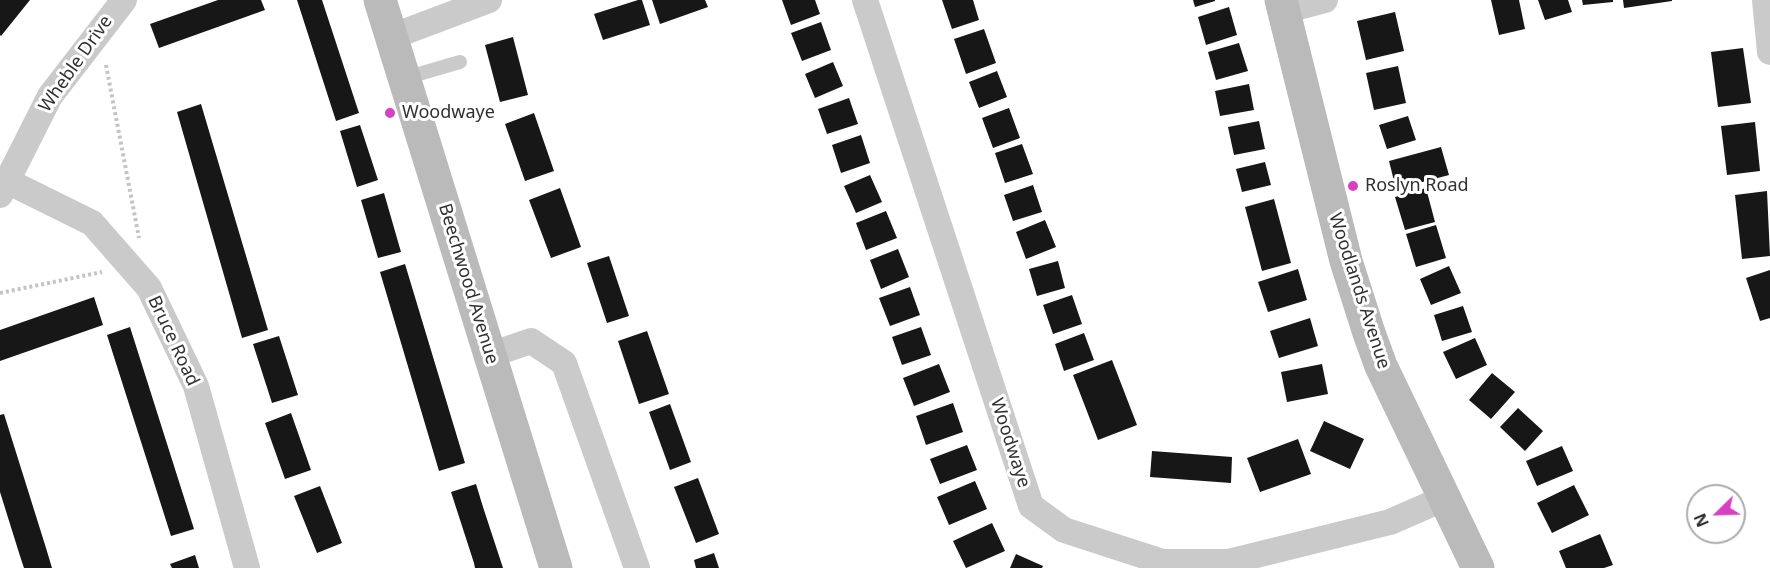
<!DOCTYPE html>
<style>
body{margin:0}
#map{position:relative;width:1770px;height:568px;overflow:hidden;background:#fff;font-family:"Noto Sans",sans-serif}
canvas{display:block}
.north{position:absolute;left:1686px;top:484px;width:60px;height:60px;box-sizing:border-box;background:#fff;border:2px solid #acacac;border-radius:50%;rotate:247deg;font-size:16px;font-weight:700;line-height:24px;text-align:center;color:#303030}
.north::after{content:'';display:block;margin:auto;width:21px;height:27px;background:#d940c1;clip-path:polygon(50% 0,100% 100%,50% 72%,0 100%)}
</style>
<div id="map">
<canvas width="1770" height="568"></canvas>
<div class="north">N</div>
</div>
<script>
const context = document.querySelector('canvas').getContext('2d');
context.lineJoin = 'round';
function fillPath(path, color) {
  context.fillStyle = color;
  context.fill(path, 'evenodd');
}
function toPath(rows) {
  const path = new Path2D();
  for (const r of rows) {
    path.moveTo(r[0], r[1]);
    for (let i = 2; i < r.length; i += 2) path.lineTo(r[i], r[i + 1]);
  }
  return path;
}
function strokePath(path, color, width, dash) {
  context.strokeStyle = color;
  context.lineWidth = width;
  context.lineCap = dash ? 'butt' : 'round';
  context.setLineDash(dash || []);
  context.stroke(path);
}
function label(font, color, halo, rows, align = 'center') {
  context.font = font + ' "Noto Sans",sans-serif';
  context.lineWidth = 6;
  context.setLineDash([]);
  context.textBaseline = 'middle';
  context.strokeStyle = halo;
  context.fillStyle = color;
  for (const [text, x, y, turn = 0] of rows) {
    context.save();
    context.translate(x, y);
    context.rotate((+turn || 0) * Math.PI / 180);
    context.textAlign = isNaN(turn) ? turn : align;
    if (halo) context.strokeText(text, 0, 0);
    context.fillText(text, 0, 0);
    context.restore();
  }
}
fillPath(toPath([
 [0,0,30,0,1,36,0,35],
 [218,0,261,0,265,10,159,48,150,24],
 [297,0,322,0,359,113,336,121],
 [638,0,642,0,650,25,603,40,594,14],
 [652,0,705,0,708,7,660,24],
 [782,0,815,0,820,14,791,25],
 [942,0,973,0,979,20,952,29],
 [1193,0,1215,0,1215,1,1195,7],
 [1491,0,1519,0,1525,29,1499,35],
 [1538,0,1568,0,1572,12,1545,20],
 [1582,0,1613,0,1613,2,1583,5],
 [1623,0,1672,0,1672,1,1624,8],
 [1229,7,1237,35,1206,45,1198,17],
 [1395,12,1404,51,1366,60,1357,21],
 [821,22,831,50,802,61,791,33],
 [984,29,996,63,966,74,954,39],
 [513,37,528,95,500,102,485,45],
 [1239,43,1248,71,1216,80,1208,52],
 [1743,48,1751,103,1718,107,1711,52],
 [833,62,843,86,815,98,805,74],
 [1398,66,1406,103,1374,110,1366,73],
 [997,71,1007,97,979,108,969,82],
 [1249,84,1254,110,1220,116,1215,91],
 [849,98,858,124,827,134,818,109],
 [201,104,268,330,242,338,177,112],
 [1009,108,1020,138,993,148,982,118],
 [534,113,554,171,525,181,505,124],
 [1408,116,1416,140,1387,149,1379,125],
 [1259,121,1265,149,1234,155,1228,127],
 [1755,122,1760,171,1727,175,1721,126],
 [360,125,378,180,357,187,340,131],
 [861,135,870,163,841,173,832,145],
 [1022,144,1033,174,1005,183,995,153],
 [1441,147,1449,175,1396,189,1389,161],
 [1265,162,1271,185,1242,192,1236,169],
 [870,175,882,202,856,213,844,186],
 [1033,185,1042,212,1013,221,1004,195],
 [560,188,581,247,551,258,529,200],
 [1426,188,1435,222,1405,230,1395,197],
 [1767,191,1770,256,1742,259,1735,195],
 [384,193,401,252,378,258,361,200],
 [1274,199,1291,263,1262,271,1245,207],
 [886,211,897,238,866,250,856,223],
 [1045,220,1056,247,1026,259,1016,232],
 [1436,225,1446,258,1416,267,1406,234],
 [898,249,909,277,881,289,870,260],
 [609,256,629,316,607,323,587,263],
 [1058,261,1065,288,1037,296,1029,269],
 [405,264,465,463,439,471,380,272],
 [1449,266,1461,293,1431,305,1420,279],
 [1298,269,1307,300,1268,312,1258,282],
 [1770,270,1770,318,1760,321,1746,278],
 [910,287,920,315,890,326,879,298],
 [1072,295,1082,324,1053,334,1043,305],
 [94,297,103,325,0,361,0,330],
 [1463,306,1472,332,1442,341,1434,315],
 [1310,318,1318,346,1279,358,1270,331],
 [130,327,194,529,171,536,107,335],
 [921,327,931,355,902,365,892,337],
 [647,331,669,394,639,404,618,341],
 [1084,333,1094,360,1064,371,1055,344],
 [279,336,298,395,272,403,253,344],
 [1475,338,1487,365,1456,379,1443,352],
 [1112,360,1137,425,1098,440,1073,375],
 [939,364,950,392,914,406,903,378],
 [1322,364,1328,394,1287,402,1281,372],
 [1492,373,1515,392,1491,419,1469,400],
 [953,403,963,432,926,445,916,416],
 [670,404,691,462,670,470,649,412],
 [1518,408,1543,431,1525,451,1500,427],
 [291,413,311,470,285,479,265,423],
 [4,414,46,548,52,568,24,568,20,556,0,492,0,415],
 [1324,421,1364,439,1350,469,1310,451],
 [1298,439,1311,474,1260,492,1247,458],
 [967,445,977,470,940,484,930,459],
 [1562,446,1573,471,1537,486,1526,461],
 [1152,451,1232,457,1231,483,1150,477],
 [698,478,719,534,696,543,674,487],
 [975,481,987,509,949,525,937,497],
 [476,484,483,507,503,568,475,568,474,563,451,492],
 [1574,485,1589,515,1552,533,1537,503],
 [320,486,342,543,317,553,294,496],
 [992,523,1005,551,966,568,953,541],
 [1600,534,1613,565,1604,568,1566,568,1559,551],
 [714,553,719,568,696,568,694,560],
 [1016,554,1043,566,1042,568,1010,568],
 [195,555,199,568,172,568,170,564]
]), '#171717');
strokePath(toPath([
 [106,65,139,238],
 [0,293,102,272]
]), '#c4c4c4', 4, [3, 3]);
strokePath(toPath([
 [405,78,460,62]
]), '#cacaca', 14);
strokePath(toPath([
 [865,0,1031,506,1064,530,1163,562,1228,562,1390,522,1445,498],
 [1765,0,1770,52],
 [1284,11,1325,0],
 [391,37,489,0],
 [7,181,92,223,149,288,196,386,247,568],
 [0,195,50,96,124,0],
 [490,355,531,341,564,363,637,568]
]), '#cacaca', 26);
strokePath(toPath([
 [380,0,556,568],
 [1281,0,1346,261,1369,333,1381,366,1478,568]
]), '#bababa', 33);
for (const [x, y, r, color] of [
 [390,113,6,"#d940c1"],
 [1353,186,6,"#d940c1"]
]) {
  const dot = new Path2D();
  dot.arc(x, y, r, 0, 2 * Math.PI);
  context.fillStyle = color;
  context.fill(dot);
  strokePath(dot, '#fff', 2);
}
label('18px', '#303030', '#fff', [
 ["Wheble Drive",76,64,-55],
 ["Beechwood Avenue",468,284,73],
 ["Woodlands Avenue",1359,291,72],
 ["Bruce Road",173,341,65],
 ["Woodwaye",1010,443,72]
]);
label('18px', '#303030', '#fff', [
 ["Woodwaye",402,113],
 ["Roslyn Road",1365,186]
], 'left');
</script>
